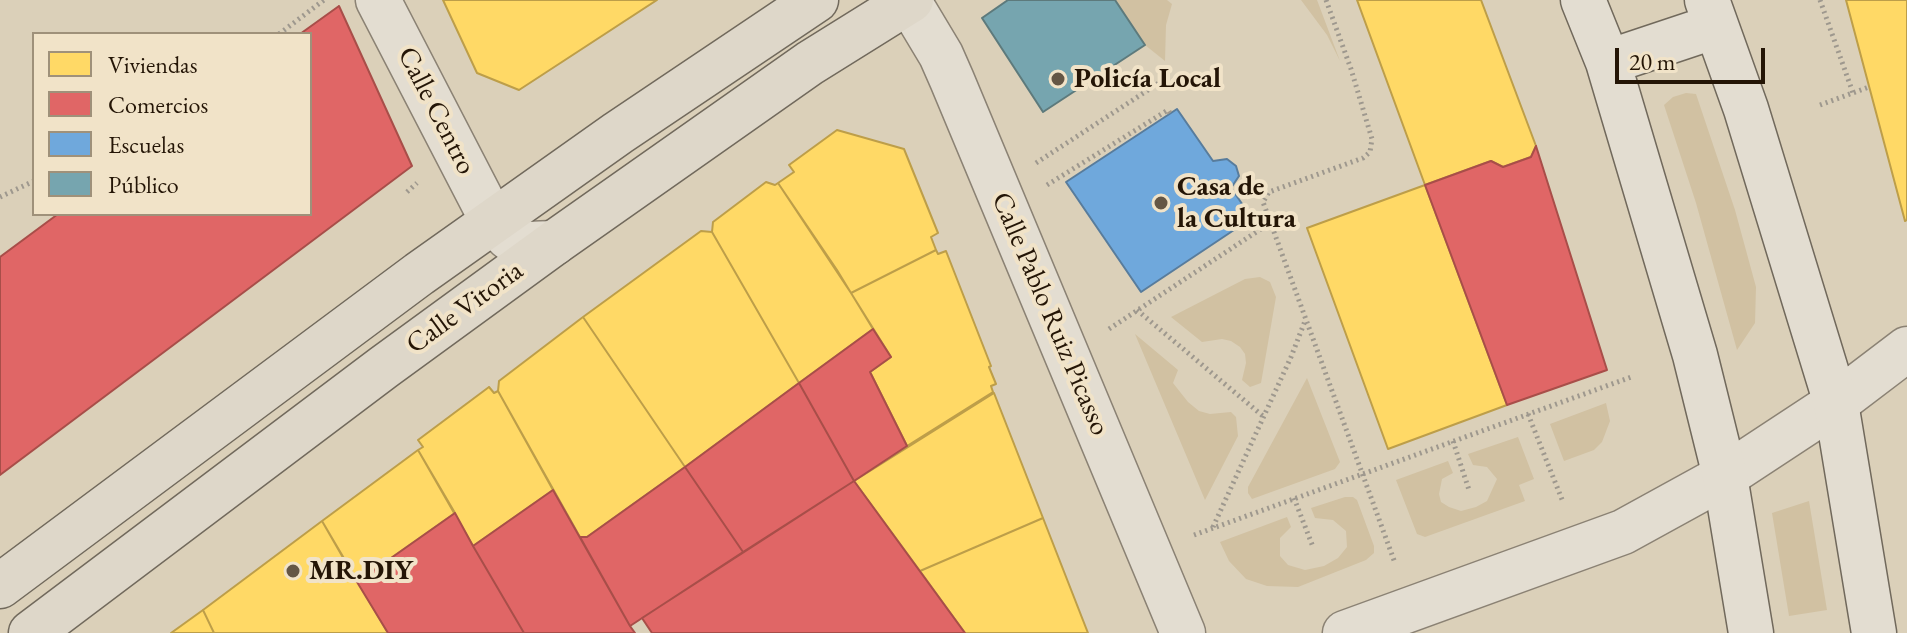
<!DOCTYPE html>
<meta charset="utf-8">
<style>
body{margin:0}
#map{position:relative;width:1907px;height:633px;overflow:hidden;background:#dbd0b9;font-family:"EB Garamond",serif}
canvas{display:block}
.legend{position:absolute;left:32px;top:32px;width:280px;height:184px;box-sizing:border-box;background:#f1e3c8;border:2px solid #9f917a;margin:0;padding:10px 14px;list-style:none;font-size:24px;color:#241506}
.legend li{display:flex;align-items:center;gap:16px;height:40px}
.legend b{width:40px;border:2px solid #9f917a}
.scale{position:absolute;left:1615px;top:48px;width:150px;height:36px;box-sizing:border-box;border:4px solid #241506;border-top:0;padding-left:10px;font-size:24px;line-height:28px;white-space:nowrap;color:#241506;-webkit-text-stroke:6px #f1e3c8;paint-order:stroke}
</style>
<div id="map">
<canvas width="1907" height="633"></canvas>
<ul class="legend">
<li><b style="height:22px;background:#ffd966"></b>Viviendas</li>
<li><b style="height:22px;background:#e06666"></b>Comercios</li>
<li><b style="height:22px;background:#6fa8dc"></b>Escuelas</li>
<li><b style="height:22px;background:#76a5af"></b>Público</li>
</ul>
<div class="scale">20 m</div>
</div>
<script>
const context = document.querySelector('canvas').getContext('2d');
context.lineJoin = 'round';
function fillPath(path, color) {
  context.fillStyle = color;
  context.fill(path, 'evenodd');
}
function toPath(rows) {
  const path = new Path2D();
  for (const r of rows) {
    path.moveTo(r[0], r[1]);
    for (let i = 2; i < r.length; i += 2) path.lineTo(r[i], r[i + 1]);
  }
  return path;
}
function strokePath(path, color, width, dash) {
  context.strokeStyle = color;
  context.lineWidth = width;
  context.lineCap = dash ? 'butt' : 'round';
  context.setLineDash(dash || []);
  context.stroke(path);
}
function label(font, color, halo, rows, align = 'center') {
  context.font = font + ' "EB Garamond",serif';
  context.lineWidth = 8;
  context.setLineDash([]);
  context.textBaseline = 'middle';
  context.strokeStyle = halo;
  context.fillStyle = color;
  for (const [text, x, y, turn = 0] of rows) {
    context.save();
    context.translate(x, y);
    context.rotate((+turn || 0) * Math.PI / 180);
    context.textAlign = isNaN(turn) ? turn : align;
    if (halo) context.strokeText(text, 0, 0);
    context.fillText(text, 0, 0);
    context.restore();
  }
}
fillPath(toPath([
 [1115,0,1167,0,1172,4,1166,25,1165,61,1145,45],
 [1301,0,1317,0,1340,61,1327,35],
 [1686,93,1696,94,1735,210,1756,287,1755,323,1737,350,1696,203,1664,105,1673,97],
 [1260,277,1270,282,1276,297,1261,383,1250,387,1242,380,1246,363,1245,354,1240,347,1231,341,1222,339,1202,342,1171,317,1245,279],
 [1135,334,1178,370,1173,383,1188,402,1199,411,1210,414,1231,412,1236,417,1238,436,1205,500],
 [1307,378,1340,462,1335,469,1252,499,1248,493,1248,487],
 [1606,403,1610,421,1602,442,1594,450,1564,461,1550,424],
 [1518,437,1534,479,1519,485,1525,501,1425,537,1417,534,1396,480,1448,461,1453,473,1442,479,1439,494,1441,502,1449,507,1461,511,1476,507,1487,501,1497,479,1487,467,1473,465,1468,454],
 [1345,497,1353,497,1357,500,1374,546,1374,553,1366,560,1298,587,1267,586,1246,579,1229,561,1220,542,1287,517,1291,527,1280,538,1280,556,1288,565,1305,570,1324,566,1338,558,1347,547,1346,531,1333,520,1315,518,1311,508],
 [1809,501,1827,610,1789,616,1772,513]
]), '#d1c1a2');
const homes = toPath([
 [443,0,657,0,519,90,477,73,443,0],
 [1357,0,1481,0,1536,146,1531,157,1503,167,1491,161,1425,185,1357,0],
 [1846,0,1907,0,1907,220,1905,221,1846,0],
 [837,130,904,149,938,233,931,237,936,250,851,293,778,183,794,172,789,165,837,130],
 [766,182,775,185,778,183,837,270,873,329,799,383,712,232,713,222,766,182],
 [1425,185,1507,405,1388,449,1307,228,1425,185],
 [701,231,712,232,799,383,685,467,583,317,701,231],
 [936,250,938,254,946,251,991,366,989,367,996,384,991,386,993,392,907,446,870,372,891,357,851,293,936,250],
 [583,317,685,467,587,537,580,537,498,391,499,381,583,317],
 [489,387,494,393,498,391,553,490,473,546,418,450,423,447,418,440,489,387],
 [994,393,1043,518,920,571,854,481,994,393],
 [418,450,455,513,357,582,322,521,418,450],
 [1043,518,1088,633,965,633,920,571,1043,518],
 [322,521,388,633,214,633,203,610,322,521],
 [203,610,214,633,171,633,203,610]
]);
fillPath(homes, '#ffd966');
strokePath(homes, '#bd9e49', 2);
const shops = toPath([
 [339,6,412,166,0,475,0,257,58,214,310,214,310,34,300,34,339,6],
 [1536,146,1607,370,1507,405,1425,185,1491,161,1503,167,1531,157,1536,146],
 [873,329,891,357,870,372,907,446,854,481,799,383,873,329],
 [799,383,854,481,743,552,685,467,799,383],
 [685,467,743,552,630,626,580,537,587,537,685,467],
 [854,481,965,633,652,633,642,618,854,481],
 [553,490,630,626,635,633,524,633,473,546,553,490],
 [455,513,473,546,524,633,388,633,357,582,455,513]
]);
fillPath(shops, '#e06666');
strokePath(shops, '#a84e49', 2);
const schools = toPath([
 [1177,109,1213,161,1227,159,1236,166,1239,176,1231,188,1252,218,1141,292,1066,182,1177,109]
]);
fillPath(schools, '#6fa8dc');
strokePath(schools, '#587c9c', 2);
const public = toPath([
 [1008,0,1115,0,1145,45,1043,112,982,18,1008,0]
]);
fillPath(public, '#76a5af');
strokePath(public, '#5d7a7c', 2);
const street = toPath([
 [378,0,493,222,509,238,528,244,554,243],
 [908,0,941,55,952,80,1183,633],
 [1345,633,1623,532,1725,476,1836,403,1907,349]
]);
const secondary = toPath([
 [1583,0,1608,62,1695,355,1725,476,1751,633],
 [1707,0,1746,109,1836,403,1874,633],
 [1608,62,1716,26]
]);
const highway = toPath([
 [0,586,419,274,618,133,816,0],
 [31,633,384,367,554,243,810,63,911,0]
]);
strokePath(street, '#8b8274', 47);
strokePath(secondary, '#71695c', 47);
strokePath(highway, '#71695c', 47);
strokePath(toPath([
 [1326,0,1351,69,1372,139,1370,152,1363,158,1269,192,1263,202,1395,563],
 [1820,0,1853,93],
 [279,34,324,0],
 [1820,105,1869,87],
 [1036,163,1162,81],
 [1047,185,1168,110,1170,113],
 [407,192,417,183],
 [0,197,34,181],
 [1137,310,1264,417],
 [1109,329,1270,223],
 [1528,414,1563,502],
 [1453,441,1469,490],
 [1294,498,1313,547],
 [1213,527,1291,357,1305,321],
 [1194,535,1634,376]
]), '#9e988e', 5, [2, 4]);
strokePath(street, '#e3ddd1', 44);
strokePath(secondary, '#e3ddd1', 44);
strokePath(highway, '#ded7c9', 44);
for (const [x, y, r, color] of [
 [1058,79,8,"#645645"],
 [1161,203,8,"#645645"],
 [293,571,8,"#645645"]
]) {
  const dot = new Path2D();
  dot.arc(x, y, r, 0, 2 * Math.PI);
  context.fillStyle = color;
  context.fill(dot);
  strokePath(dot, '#f1e3c8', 3);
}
label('bold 28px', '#241506', '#f1e3c8', [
 ["Policía Local",1074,79],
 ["Casa de",1177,187],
 ["la Cultura",1177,219],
 ["MR.DIY",309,571]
], 'left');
label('28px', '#241506', '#f1e3c8', [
 ["Calle Centro",436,111,63],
 ["Calle Vitoria",465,308,-36],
 ["Calle Pablo Ruiz Picasso",1050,314,67]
]);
</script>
